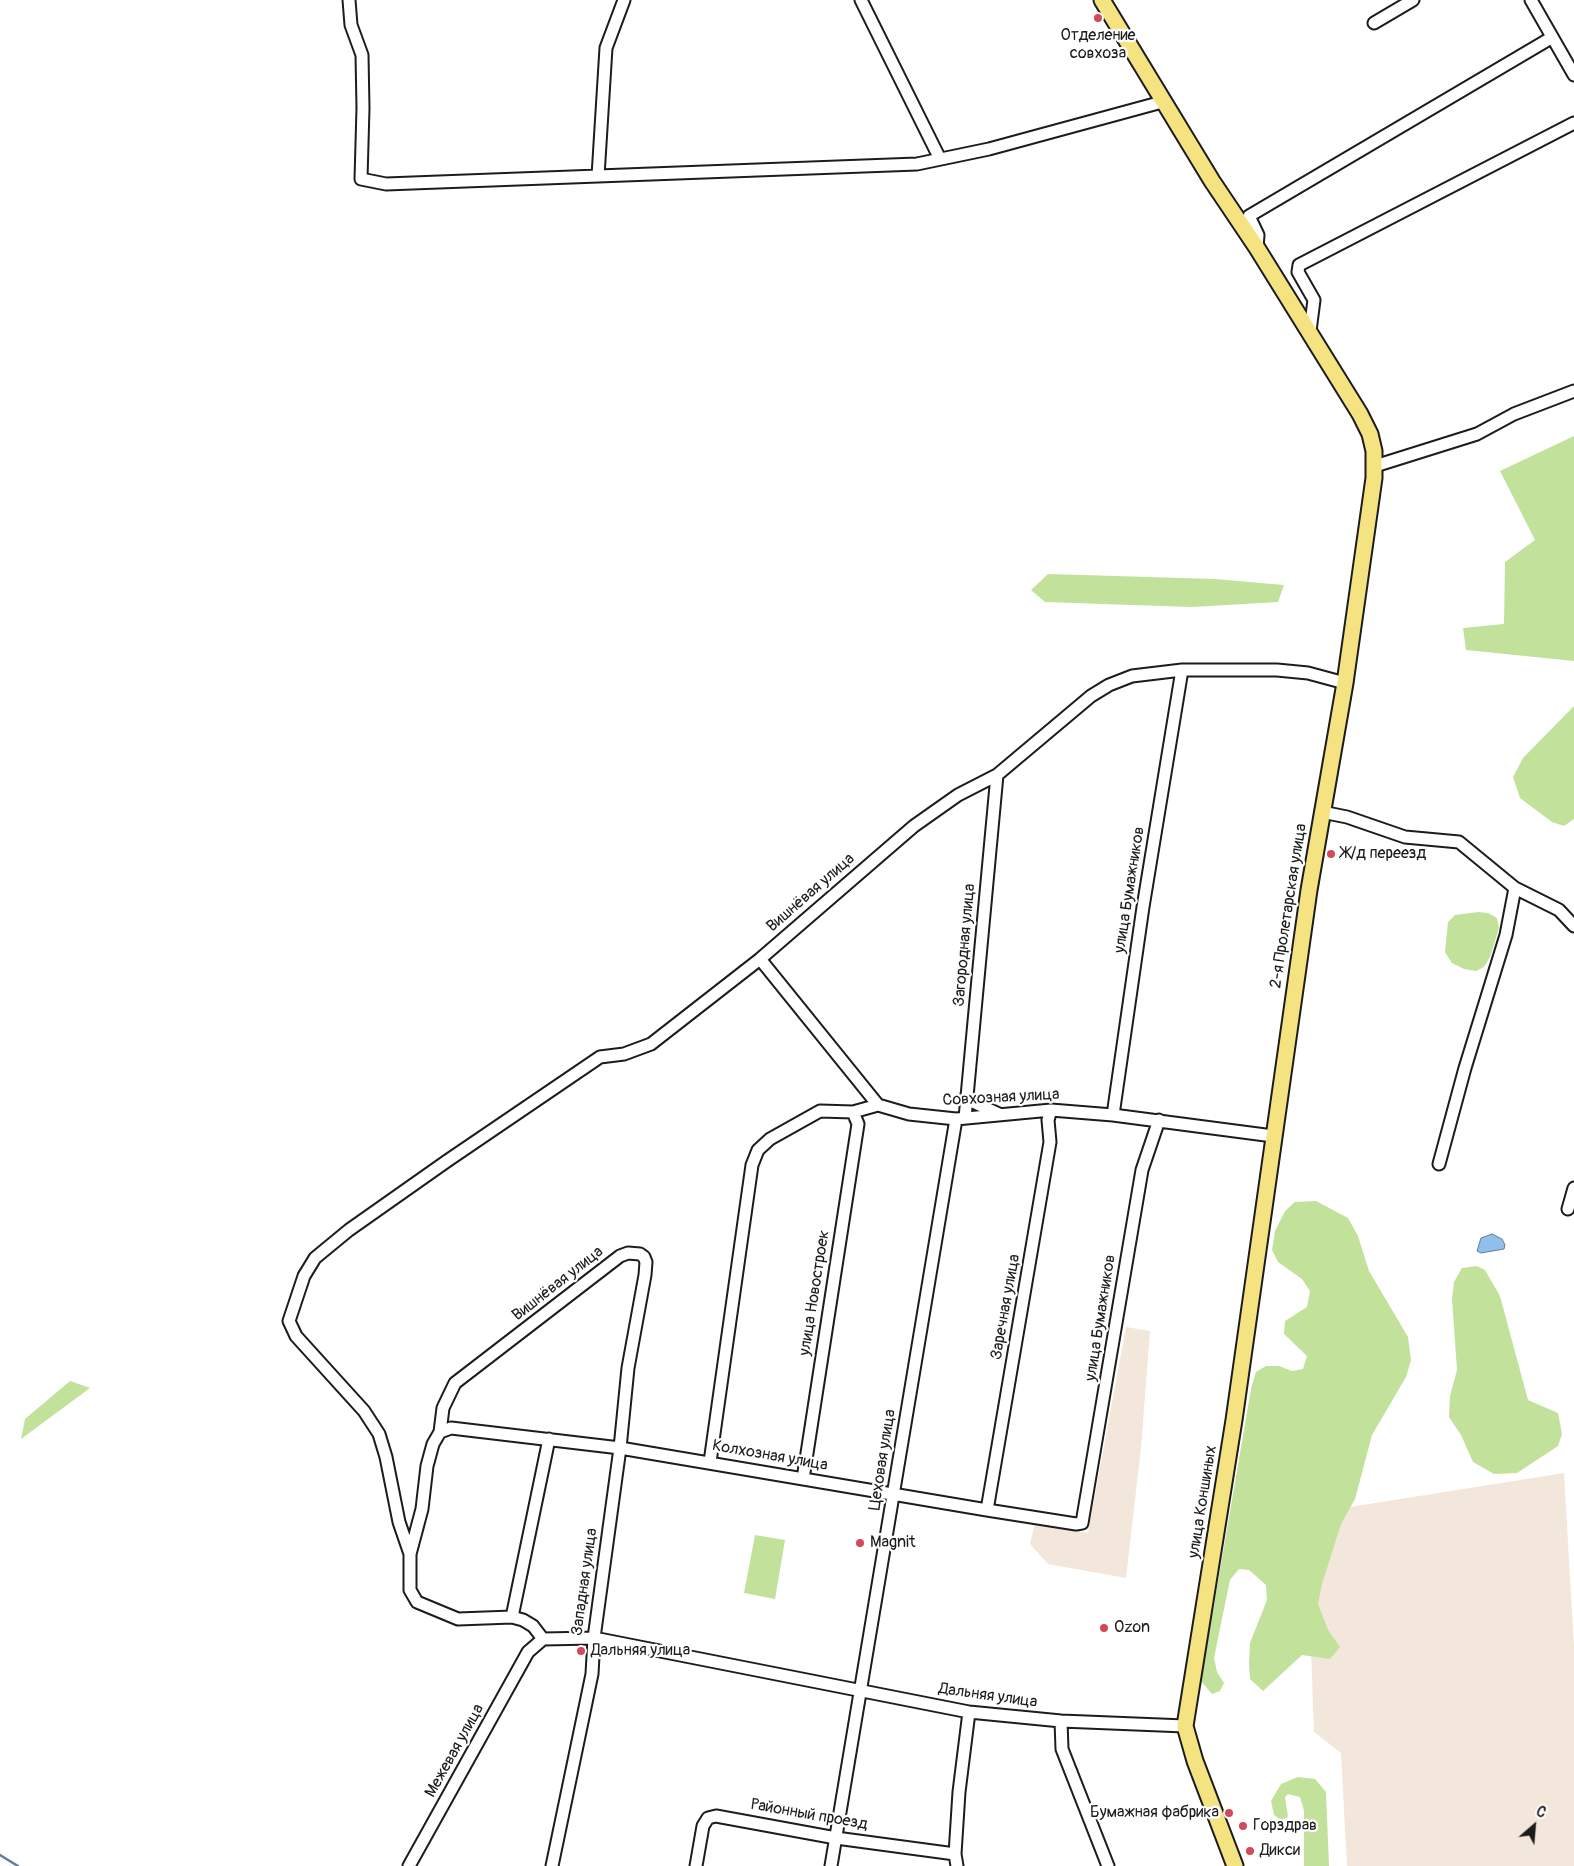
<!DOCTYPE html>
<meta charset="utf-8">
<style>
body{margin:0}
#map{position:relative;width:1574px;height:1866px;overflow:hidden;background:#fff;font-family:Pangolin,sans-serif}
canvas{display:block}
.north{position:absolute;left:1509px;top:1801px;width:50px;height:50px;-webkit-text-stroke:4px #fff;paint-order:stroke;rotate:27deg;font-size:14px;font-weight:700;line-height:20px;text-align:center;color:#1c1c1c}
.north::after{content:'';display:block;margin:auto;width:18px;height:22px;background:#1c1c1c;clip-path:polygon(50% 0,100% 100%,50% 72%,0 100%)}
</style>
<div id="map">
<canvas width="1574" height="1866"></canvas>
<div class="north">С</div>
</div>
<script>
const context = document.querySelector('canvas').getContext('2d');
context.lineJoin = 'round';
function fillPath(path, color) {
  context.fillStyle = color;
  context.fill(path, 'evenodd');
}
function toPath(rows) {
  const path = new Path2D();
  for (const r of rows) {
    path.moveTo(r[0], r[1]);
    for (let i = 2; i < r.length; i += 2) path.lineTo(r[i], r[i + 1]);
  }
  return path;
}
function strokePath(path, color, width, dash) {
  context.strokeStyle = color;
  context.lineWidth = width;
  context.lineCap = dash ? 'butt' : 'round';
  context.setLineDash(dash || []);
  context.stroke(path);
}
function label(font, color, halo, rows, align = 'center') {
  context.font = font + ' Pangolin,sans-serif';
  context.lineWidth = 4.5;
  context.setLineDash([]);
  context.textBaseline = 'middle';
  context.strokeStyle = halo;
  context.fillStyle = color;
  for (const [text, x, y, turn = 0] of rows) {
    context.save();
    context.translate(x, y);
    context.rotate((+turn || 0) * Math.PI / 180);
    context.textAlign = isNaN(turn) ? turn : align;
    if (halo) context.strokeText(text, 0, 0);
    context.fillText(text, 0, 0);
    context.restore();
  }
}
fillPath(toPath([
 [1126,1327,1150,1331,1141,1448,1126,1578,1048,1564,1030,1544,1035,1523,1088,1533],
 [1564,1473,1574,1647,1574,1866,1347,1866,1341,1753,1314,1732,1306,1514]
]), '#f2e7da');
fillPath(toPath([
 [1574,436,1574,661,1466,650,1463,628,1504,624,1505,562,1535,540,1500,471],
 [1048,574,1215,579,1284,585,1278,602,1192,607,1045,602,1031,590],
 [1574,706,1574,819,1564,826,1552,822,1520,798,1513,777,1523,758],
 [1478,912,1488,913,1497,918,1499,928,1490,957,1484,967,1476,971,1464,969,1452,963,1445,952,1448,922,1455,915],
 [1316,1201,1348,1218,1358,1236,1369,1271,1408,1337,1411,1360,1406,1377,1372,1435,1355,1499,1341,1524,1322,1584,1318,1604,1328,1630,1340,1647,1330,1659,1302,1655,1263,1691,1250,1679,1249,1664,1250,1643,1267,1600,1266,1585,1249,1570,1239,1569,1230,1580,1214,1658,1217,1672,1224,1683,1220,1691,1212,1694,1201,1681,1251,1389,1256,1372,1266,1366,1279,1366,1292,1371,1303,1369,1307,1356,1284,1334,1285,1321,1307,1307,1310,1291,1302,1279,1278,1262,1272,1250,1275,1231,1285,1211,1295,1202],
 [1477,1266,1485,1270,1500,1296,1528,1400,1558,1413,1562,1434,1558,1446,1517,1473,1494,1474,1473,1462,1461,1435,1449,1417,1450,1396,1457,1370,1452,1299,1454,1282,1462,1268],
 [70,1381,90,1388,21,1439,25,1419],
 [755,1535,785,1540,775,1599,744,1593],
 [1298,1777,1315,1779,1326,1792,1329,1866,1304,1866,1304,1811,1300,1797,1288,1794,1285,1797,1288,1817,1281,1820,1274,1815,1271,1801,1281,1784]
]), '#c2e19a');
const water = toPath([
 [1492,1234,1502,1239,1505,1245,1504,1249,1481,1253,1477,1251,1481,1238,1492,1234]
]);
fillPath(water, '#90bfeb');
strokePath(water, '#627e98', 1);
strokePath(toPath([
 [0,1855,18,1866]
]), '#627e98', 2.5);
const minor = toPath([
 [349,0,351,25,362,55,363,108,361,179,386,184,598,176],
 [624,0,606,48,598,176,917,164,989,149,1162,102],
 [861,0,940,159],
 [1531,0,1574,75],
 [1374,23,1413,0],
 [1257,248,1258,235,1249,216,1551,38],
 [1310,331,1314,300,1298,272,1299,265,1574,123],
 [1375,466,1477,434,1514,414,1574,391],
 [1322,812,1347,817,1405,837,1459,842,1515,888,1559,910,1574,926],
 [760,959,878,1105],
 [967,1094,973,1102,999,1114],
 [1113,1115,1143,907,1182,670],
 [965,1118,997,775],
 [1439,1164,1465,1068,1506,935,1515,888],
 [1568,1209,1574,1188],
 [440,1432,443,1408,455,1383,620,1256,628,1253,640,1254,644,1257,646,1262,645,1275,628,1368,620,1448,594,1638,592,1674,552,1866],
 [710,1462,752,1165,758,1150,770,1139,820,1111,853,1112,878,1105,909,1114,956,1119,1051,1110,1113,1115,1273,1136],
 [803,1479,858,1124,853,1112],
 [987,1510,1050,1142,1048,1120,1051,1110],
 [410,1554,399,1522,386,1457,379,1434,364,1411,296,1336,289,1321,304,1276,315,1258,349,1230,447,1161,600,1057,624,1054,651,1044,760,959,914,826,958,795,997,775,1091,696,1109,685,1132,676,1182,670,1277,670,1308,673,1345,683],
 [512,1617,549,1439],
 [543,1639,533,1626,523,1620,512,1617,458,1619,417,1602,410,1590,410,1554,422,1509,427,1466,433,1444,440,1432,451,1428,620,1448,987,1510,1076,1524,1082,1523,1142,1170,1159,1120],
 [1061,1721,1062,1749,1108,1866],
 [409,1866,528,1652,543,1639,594,1638,969,1712,1061,1721,1185,1726],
 [696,1866,703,1826,708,1818,716,1816,836,1838,955,1854],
 [831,1866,956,1119],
 [957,1866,955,1854,959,1792,969,1712]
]);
const major = toPath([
 [1102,0,1212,181,1257,248,1360,414,1370,434,1374,451,1374,478,1345,683,1309,890,1234,1420,1185,1726,1195,1761,1235,1866]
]);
strokePath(minor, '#1c1c1c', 15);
strokePath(major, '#1c1c1c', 19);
strokePath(minor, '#fff', 11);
strokePath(major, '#f5e382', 15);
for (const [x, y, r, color] of [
 [1098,18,5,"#d1495b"],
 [1331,854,5,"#d1495b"],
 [860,1543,5,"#d1495b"],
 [1104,1628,5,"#d1495b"],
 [581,1651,5,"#d1495b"],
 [1229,1813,5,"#d1495b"],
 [1243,1826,5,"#d1495b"],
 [1250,1851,5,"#d1495b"]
]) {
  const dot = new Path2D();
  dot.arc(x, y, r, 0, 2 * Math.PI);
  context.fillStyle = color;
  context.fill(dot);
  strokePath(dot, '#fff', 2);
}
label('16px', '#1c1c1c', '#fff', [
 ["Отделение",1098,36,"center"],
 ["совхоза",1098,54,"center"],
 ["Ж/д переезд",1341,854],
 ["Magnit",870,1543],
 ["Ozon",1114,1628],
 ["Дальняя улица",591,1651],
 ["Бумажная фабрика",1219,1813,"right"],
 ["Горздрав",1253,1826],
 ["Дикси",1260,1851]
], 'left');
label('16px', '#1c1c1c', '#fff', [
 ["улица Бумажников",1130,890,-81],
 ["Вишнёвая улица",811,893,-41],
 ["2-я Пролетарская улица",1289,906,-81],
 ["Загородная улица",965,945,-85],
 ["Совхозная улица",1001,1098,-3],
 ["Вишнёвая улица",558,1284,-38],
 ["улица Новостроек",815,1293,-81],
 ["Заречная улица",1006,1307,-80],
 ["улица Бумажников",1101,1318,-81],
 ["Колхозная улица",770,1456,10],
 ["Цеховая улица",883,1460,-81],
 ["улица Коншиных",1203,1502,-81],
 ["Западная улица",585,1582,-82],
 ["Дальняя улица",988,1696,8],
 ["Межевая улица",455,1751,-61],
 ["Районный проезд",809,1815,10]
]);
</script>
